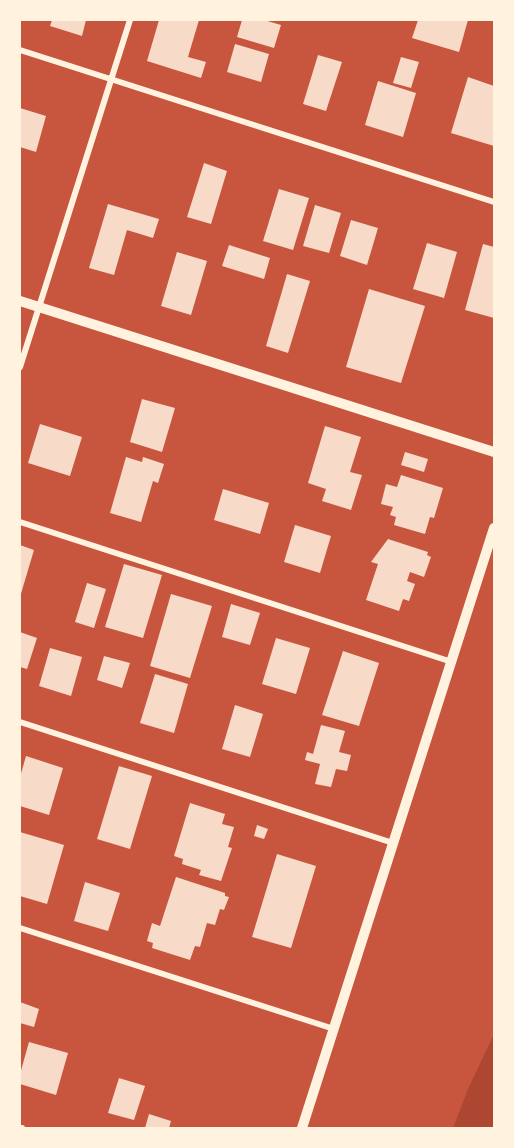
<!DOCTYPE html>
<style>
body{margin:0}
#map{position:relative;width:514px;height:1148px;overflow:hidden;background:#c8553d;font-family:Literata,serif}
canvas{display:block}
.frame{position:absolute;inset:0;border:21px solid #fff3e0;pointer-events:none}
</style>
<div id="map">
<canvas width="514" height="1148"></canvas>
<div class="frame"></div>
</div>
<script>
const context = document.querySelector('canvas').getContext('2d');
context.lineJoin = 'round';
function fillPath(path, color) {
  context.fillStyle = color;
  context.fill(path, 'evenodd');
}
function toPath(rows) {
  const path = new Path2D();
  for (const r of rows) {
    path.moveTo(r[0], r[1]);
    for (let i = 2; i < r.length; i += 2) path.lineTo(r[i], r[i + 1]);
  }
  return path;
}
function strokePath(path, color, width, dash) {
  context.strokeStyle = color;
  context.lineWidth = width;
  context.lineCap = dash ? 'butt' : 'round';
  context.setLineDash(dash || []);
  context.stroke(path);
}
fillPath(toPath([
 [494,1034,494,1128,453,1128,468,1089]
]), '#ae4732');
fillPath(toPath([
 [52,20,86,20,82,36,50,26],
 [159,20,199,20,188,57,206,62,201,78,147,61],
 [242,20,264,20,281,25,274,48,237,37],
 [418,20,468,20,459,52,412,38],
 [235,44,269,54,261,82,227,72],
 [318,55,342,62,326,111,303,104],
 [401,57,419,62,411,88,393,83],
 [468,77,494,86,494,146,451,133],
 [378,81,416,93,403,137,365,125],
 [20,108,46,116,36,152,20,147],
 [204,163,227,171,211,224,187,217],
 [279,189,309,198,293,250,263,241],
 [108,204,159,219,153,238,127,230,114,275,89,268],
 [315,205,341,213,329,253,303,246],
 [351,220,378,228,367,265,340,256],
 [427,243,457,252,444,298,413,289],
 [483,244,494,247,494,318,465,310],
 [229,245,270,258,264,279,222,266],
 [177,252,207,261,191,315,161,306],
 [287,274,310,281,288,353,266,346],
 [369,289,425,306,401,383,346,367],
 [142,399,175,408,162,452,130,442],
 [40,424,82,437,70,476,28,463],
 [325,426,361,437,350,472,362,475,351,510,322,501,326,489,308,483],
 [405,452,428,459,424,472,401,465],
 [126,457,142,462,143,457,164,464,158,483,153,481,141,522,110,513],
 [401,475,443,488,434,518,430,517,425,534,394,525,396,517,390,515,393,507,381,504,386,484,397,487],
 [223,489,269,503,260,534,214,520],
 [295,525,331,536,320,573,284,562],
 [388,539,428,552,427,555,431,557,424,577,410,572,407,581,415,584,409,601,403,599,399,611,366,600,378,564,371,562],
 [20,545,34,550,20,597],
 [124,564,162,575,143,638,105,627],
 [87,583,106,589,94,628,75,622],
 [171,594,212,606,190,678,150,666],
 [231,604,260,613,250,645,222,637],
 [20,632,37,638,27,669,20,667],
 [276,638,310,648,296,694,262,684],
 [50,648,82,657,71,696,39,686],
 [343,651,379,663,359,726,322,715],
 [104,656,130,663,122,688,97,680],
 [155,674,188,684,174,733,140,723],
 [235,705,263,714,250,757,222,749],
 [321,725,345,731,339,752,351,755,347,771,336,769,331,787,315,784,320,764,305,760,307,752,313,754],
 [26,756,63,768,49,815,20,806,20,777],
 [119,766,152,776,130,849,97,839],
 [190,803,225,814,222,824,234,827,228,847,232,848,221,881,199,875,201,870,182,864,183,859,174,856],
 [257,825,268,829,264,839,254,836],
 [20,832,64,845,47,904,20,896],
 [277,854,316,866,291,948,252,937],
 [176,877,225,893,225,896,229,897,224,910,220,909,215,925,207,923,200,947,195,946,190,960,152,948,153,943,147,941,152,923,160,926],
 [85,882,120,893,108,931,74,921],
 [20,1002,39,1009,34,1027,20,1023],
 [29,1042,68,1053,56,1095,20,1084,20,1074],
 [119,1078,145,1086,134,1120,108,1113],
 [149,1114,171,1121,169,1128,145,1128]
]), '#f7dbc8');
strokePath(toPath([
 [20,50,494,202],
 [20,367,130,20],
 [20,522,452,662],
 [20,722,393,843],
 [20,928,334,1029],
 [20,1128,22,1128]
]), '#fff3e0', 6);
strokePath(toPath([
 [20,301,494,452],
 [302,1128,494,528]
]), '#fff3e0', 10);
</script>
